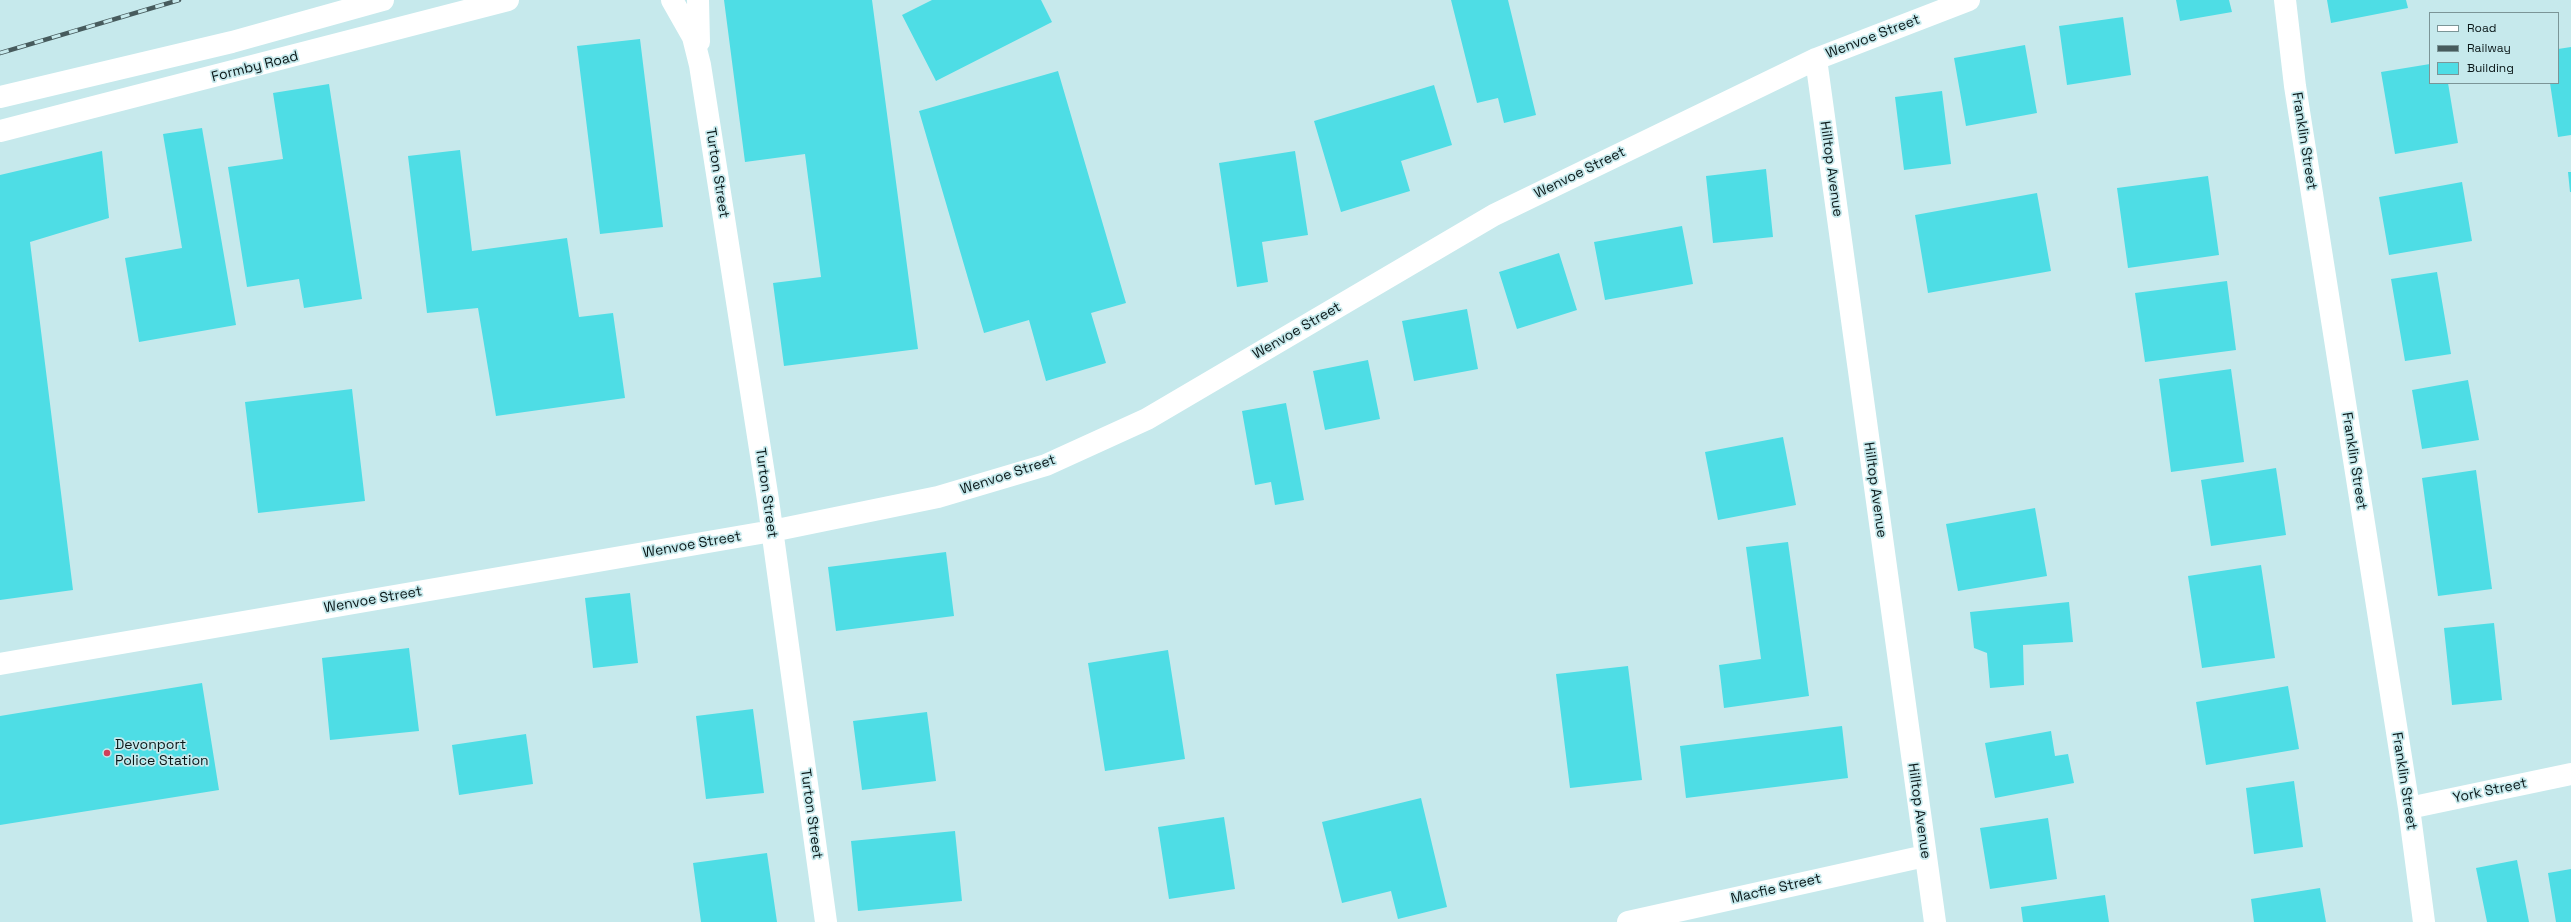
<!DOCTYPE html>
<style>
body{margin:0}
#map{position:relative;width:2571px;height:922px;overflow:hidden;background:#c6e9ec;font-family:"Space Grotesk",sans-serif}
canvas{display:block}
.legend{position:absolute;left:2429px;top:12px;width:130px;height:72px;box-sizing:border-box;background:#c6e9ec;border:1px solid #7b9597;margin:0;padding:5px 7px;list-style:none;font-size:12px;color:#0a1718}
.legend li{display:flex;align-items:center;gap:8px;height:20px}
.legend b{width:20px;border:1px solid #7b9597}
</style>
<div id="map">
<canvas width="2571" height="922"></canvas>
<ul class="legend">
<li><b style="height:5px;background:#fff"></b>Road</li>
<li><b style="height:5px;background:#475b5d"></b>Railway</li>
<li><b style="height:11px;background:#4edde5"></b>Building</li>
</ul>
</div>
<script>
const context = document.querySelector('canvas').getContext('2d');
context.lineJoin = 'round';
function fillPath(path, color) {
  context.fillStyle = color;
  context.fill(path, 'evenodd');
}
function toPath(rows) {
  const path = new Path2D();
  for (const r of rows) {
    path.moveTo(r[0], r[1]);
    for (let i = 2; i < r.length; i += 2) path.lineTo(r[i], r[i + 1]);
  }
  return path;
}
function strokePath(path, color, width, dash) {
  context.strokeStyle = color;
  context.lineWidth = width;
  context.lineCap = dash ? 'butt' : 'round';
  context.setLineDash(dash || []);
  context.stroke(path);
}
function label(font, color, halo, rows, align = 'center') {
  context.font = font + ' "Space Grotesk",sans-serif';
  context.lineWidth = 3.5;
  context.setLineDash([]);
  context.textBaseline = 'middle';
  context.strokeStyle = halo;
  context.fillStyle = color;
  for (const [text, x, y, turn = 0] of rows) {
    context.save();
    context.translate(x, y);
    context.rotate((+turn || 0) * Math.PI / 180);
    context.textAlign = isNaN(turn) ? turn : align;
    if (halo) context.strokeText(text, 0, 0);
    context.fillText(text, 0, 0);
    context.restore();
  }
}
fillPath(toPath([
 [724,0,872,0,918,349,784,366,773,283,821,277,805,154,745,162],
 [932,0,1041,0,1052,22,936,81,902,15],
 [1451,0,1508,0,1536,115,1504,123,1498,98,1477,103],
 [2176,0,2229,0,2232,12,2180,21],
 [2327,0,2406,0,2408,8,2331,23],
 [2123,17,2131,75,2067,85,2059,26],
 [640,39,663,227,600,234,577,46],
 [2025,45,2037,113,1966,126,1954,58],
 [2571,47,2571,135,2558,137,2550,83,2558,83,2558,49],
 [2430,64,2430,83,2448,83,2458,143,2395,154,2381,72],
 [1058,71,1126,303,1091,313,1106,363,1046,381,1029,320,984,333,919,111],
 [329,84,362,299,304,308,299,279,247,287,228,167,283,159,273,93],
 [1434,85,1452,145,1401,161,1410,191,1341,212,1314,121],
 [1942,91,1951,164,1904,170,1895,97],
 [202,128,236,325,139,342,125,258,182,248,163,134],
 [460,150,472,251,567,238,579,317,613,313,625,398,496,416,478,308,427,313,408,156],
 [102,151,109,218,30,242,73,590,0,600,0,175],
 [1295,151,1308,235,1262,242,1268,282,1237,287,1219,163],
 [1766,169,1773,237,1713,243,1706,176],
 [2568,172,2571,172,2571,192,2570,192],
 [2208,176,2219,255,2128,268,2117,188],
 [2462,182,2472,241,2389,255,2379,197],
 [2037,193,2051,271,1928,293,1915,215],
 [1682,226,1693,284,1605,300,1594,242],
 [1559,253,1577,310,1517,329,1499,272],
 [2437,272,2451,354,2405,361,2391,279],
 [2227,281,2236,350,2145,362,2135,293],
 [1467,309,1478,369,1414,381,1402,321],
 [1368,360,1380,419,1325,430,1313,371],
 [2231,369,2244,462,2171,472,2159,379],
 [2468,380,2479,440,2422,449,2412,390],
 [352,389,365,501,258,513,245,402],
 [1286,403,1304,500,1275,505,1271,482,1255,485,1242,411],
 [1783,437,1796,505,1718,520,1705,452],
 [2276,468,2286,535,2211,546,2201,480],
 [2476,470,2492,589,2438,596,2422,478],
 [2035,508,2047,576,1958,591,1946,524],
 [1788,542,1809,696,1724,708,1719,665,1761,659,1746,547],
 [946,552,954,616,836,631,828,567],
 [2261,565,2275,658,2202,668,2188,576],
 [630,593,638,663,593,668,585,598],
 [2069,602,2073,642,2023,645,2024,685,1990,688,1987,653,1974,648,1970,612],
 [2494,623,2502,700,2452,705,2444,628],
 [409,648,419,731,330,740,322,658],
 [1168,650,1185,759,1105,771,1088,663],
 [1628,666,1642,780,1570,788,1556,674],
 [202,683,219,790,0,825,0,716],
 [2288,686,2299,749,2206,765,2196,702],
 [753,709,764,793,706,799,696,716],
 [927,712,936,781,862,790,853,721],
 [1842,726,1848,778,1686,798,1680,746],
 [2051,731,2055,756,2068,754,2074,783,1995,798,1985,743],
 [526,734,533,784,459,795,452,745],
 [2294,781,2303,847,2254,854,2246,788],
 [1421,798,1447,907,1398,919,1391,891,1342,903,1322,822],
 [1224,817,1235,889,1169,899,1158,827],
 [2048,818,2057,879,1990,889,1980,828],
 [955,831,962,901,858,911,851,841],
 [767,853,777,922,701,922,693,863],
 [2517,860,2529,922,2487,922,2476,868],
 [2571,869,2571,922,2556,922,2548,873],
 [2320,888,2326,922,2254,922,2251,899],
 [2105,895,2109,922,2023,922,2021,907]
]), '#4edde5');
strokePath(toPath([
 [672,0,693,37,700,65,768,500,826,922],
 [698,0,699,42],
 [2285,0,2295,86,2409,808,2424,922],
 [1816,59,1935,922],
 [0,664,772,531,938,497,1046,465,1147,419,1494,215,1816,59,1969,0],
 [2409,808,2571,774],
 [1628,922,1925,856]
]), '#fff', 22);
strokePath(toPath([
 [0,97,232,42,383,0],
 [0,131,508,0]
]), '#fff', 22);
const rail = toPath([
 [0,53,179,0]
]);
strokePath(rail, '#475b5d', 4.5);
strokePath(rail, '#c6e9ec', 3, [9]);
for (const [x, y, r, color] of [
 [107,753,4,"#d0405a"]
]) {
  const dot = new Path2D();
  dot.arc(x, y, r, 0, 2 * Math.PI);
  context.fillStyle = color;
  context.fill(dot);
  strokePath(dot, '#c6e9ec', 1.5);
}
label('14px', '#0a1718', '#c6e9ec', [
 ["Wenvoe Street",1873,37,-21],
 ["Formby Road",255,67,-14],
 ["Franklin Street",2304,141,81],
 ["Hilltop Avenue",1831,169,82],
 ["Turton Street",717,173,81],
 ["Wenvoe Street",1580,173,-26],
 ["Wenvoe Street",1297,331,-30],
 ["Franklin Street",2354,461,81],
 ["Wenvoe Street",1008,475,-18],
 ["Hilltop Avenue",1875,490,82],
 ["Turton Street",766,493,82],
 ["Wenvoe Street",692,545,-10],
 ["Wenvoe Street",373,600,-10],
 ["Franklin Street",2404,781,81],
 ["York Street",2490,791,-12],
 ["Hilltop Avenue",1919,811,82],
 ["Turton Street",811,814,82],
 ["Macfie Street",1776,889,-13]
]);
label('14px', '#0a1718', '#c6e9ec', [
 ["Devonport",115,745],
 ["Police Station",115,761]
], 'left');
</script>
